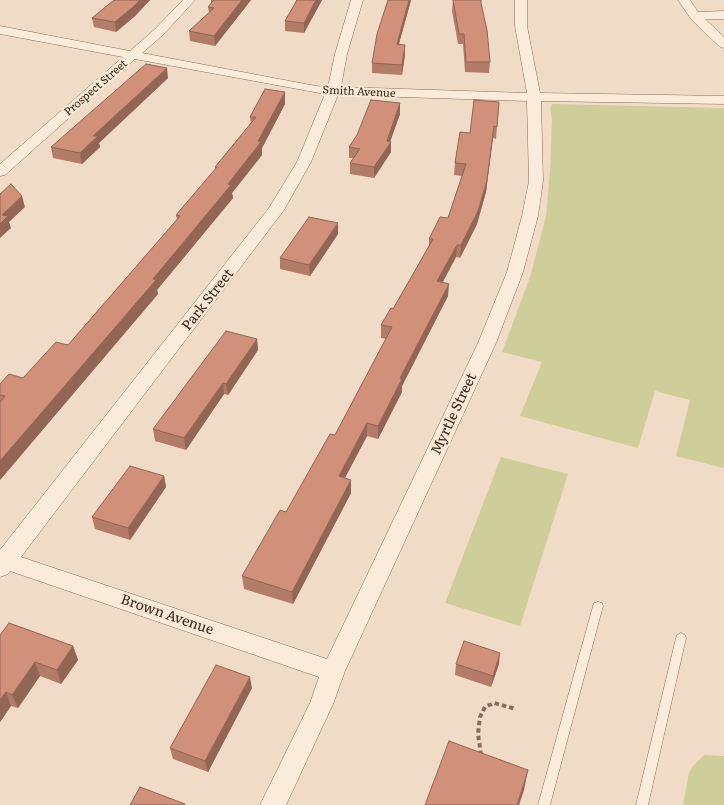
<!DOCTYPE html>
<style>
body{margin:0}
canvas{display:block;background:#f0dcc6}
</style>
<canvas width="724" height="805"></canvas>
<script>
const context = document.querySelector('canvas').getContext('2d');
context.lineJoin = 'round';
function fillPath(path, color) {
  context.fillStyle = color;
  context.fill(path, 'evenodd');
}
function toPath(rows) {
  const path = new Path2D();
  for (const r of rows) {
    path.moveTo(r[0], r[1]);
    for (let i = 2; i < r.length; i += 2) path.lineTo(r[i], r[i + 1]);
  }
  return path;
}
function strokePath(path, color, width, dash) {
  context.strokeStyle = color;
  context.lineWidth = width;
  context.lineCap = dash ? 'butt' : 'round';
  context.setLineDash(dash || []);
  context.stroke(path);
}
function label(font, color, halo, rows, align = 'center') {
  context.font = font + ' Literata,serif';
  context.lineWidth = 4.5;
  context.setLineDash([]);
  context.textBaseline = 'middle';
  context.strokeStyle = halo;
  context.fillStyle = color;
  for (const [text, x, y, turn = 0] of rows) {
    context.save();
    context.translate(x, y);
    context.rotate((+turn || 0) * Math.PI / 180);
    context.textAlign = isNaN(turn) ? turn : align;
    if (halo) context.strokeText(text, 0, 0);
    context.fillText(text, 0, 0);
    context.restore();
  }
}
fillPath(toPath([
 [552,104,724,108,724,468,676,456,690,400,655,391,638,448,520,416,542,362,502,352,530,277,546,216,550,171,552,120,550,108],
 [501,457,568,474,520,626,445,603],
 [704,755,724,756,724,805,683,805,689,773,692,767]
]), '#cfcd99');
const lane = toPath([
 [598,602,602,603,603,606,550,805,538,805,593,606,594,603,598,602],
 [681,633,685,635,686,638,648,805,636,805,676,638,677,635,681,633]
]);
const street = toPath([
 [183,0,195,0,163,35,142,53,316,86,328,87,335,54,351,0,363,0,347,54,341,87,527,93,515,26,515,0,527,0,527,26,540,93,724,96,724,104,541,101,543,181,538,216,523,272,496,343,345,671,333,704,286,805,260,805,310,703,319,677,10,571,8,574,0,577,0,550,269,208,297,162,325,94,135,59,5,175,0,176,0,164,123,57,0,34,0,26,130,51,155,29,183,0],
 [338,95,527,101,529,181,522,216,507,272,478,343,327,659,21,557,284,210,311,162,338,95],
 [678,0,690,0,698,12,724,11,724,19,705,19,724,37,724,48,720,47,691,19,678,0]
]);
strokePath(lane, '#8d6d5a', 1);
strokePath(street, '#8d6d5a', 1);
strokePath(toPath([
 [481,755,478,734,480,717,485,707,494,703,516,709]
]), '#8d6d5a', 4, [4.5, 3]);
fillPath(lane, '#faebda');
fillPath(street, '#faebda');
fillPath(toPath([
 [114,0,150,0,135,16,116,32,94,27,92,18],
 [211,0,251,0,215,46,190,41,189,31,209,13,208,7,211,3],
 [297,0,322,0,304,33,285,31,285,21],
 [411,0,399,44,405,55,402,75,372,73,372,63],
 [453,0,481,4,490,62,489,73,465,72,463,44,458,44,452,11],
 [168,78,99,143,100,147,82,164,53,158,51,147],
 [285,92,285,104,262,148,262,155,232,193,233,198,157,290,158,294,0,480,0,384,23,378,68,345,177,220,176,215,215,170,215,167,251,124,250,117],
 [499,102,496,139,493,138,486,192,477,224,460,258,456,257,443,282,448,296,402,386,402,392,378,439,367,436,345,478,351,493,293,604,244,589,242,576,286,512,335,435,386,339,381,338,381,325,393,309,429,246,429,239,448,218,462,176,454,175,455,163,470,133],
 [400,103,400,114,390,141,391,152,374,178,350,174,350,163,353,158,349,158,349,147,357,135],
 [338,223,338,234,310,276,280,269,280,258],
 [257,339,258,350,228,395,224,394,186,450,155,441,153,429],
 [164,476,166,487,130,540,95,529,92,517],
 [9,623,73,646,78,660,61,684,40,676,18,708,11,706,0,722],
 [456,664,499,664,491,687,455,675],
 [252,688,208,772,173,759,170,748]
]), '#b37c69');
fillPath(toPath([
 [140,0,150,0,135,16,116,32,115,22],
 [242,0,251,0,215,46,214,36],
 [316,0,322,0,304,33,304,23],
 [409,0,411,0,396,54,397,44],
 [405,45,405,55,402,75,402,65],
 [167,68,168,78,99,143,100,147,82,164,80,153,93,136],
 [285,92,285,104,262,148,262,155,232,193,233,198,157,290,158,294,0,480,0,461,153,279,228,184,258,141],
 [400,103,400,114,389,145,391,142,391,152,374,178,374,167,387,141],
 [494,126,486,192,477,224,460,258,461,245],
 [22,196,25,207,9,222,11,228,0,238,0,224,2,215],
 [338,223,338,234,310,276,309,265],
 [457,245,456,257,436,294,437,281],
 [449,284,448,296,402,386,402,392,378,439,378,426,400,378],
 [257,339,258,350,228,395,226,384],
 [223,383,224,394,186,450,184,438],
 [367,423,367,436,339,489,339,476],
 [164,476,166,487,130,540,128,528],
 [351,480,351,493,293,604,292,592],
 [73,646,78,660,61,684,57,670],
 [500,653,499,664,491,687,493,676],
 [35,662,40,676,18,708,12,695],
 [250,677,252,688,208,772,205,761],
 [6,692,11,706,0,722,0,700],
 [528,770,524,790,519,805,517,805]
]), '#926555');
const building = toPath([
 [114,0,140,0,133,7,115,22,92,18,114,0],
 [214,0,242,0,214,36,189,31,214,8,208,7,214,0],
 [297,0,316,0,304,23,285,21,297,0],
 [388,0,409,0,397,44,405,45,402,65,372,63,377,34,388,0],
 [453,0,481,0,481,3,487,30,490,62,466,62,464,34,459,34,453,0],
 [146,64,167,68,93,136,98,136,80,153,51,147,146,64],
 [265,89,285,92,258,141,261,142,228,184,231,185,153,279,156,280,0,461,0,402,5,396,0,395,0,384,9,374,23,378,56,342,68,345,180,216,176,215,217,167,215,167,256,117,250,117,265,89],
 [371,100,400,103,387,141,391,142,374,167,350,163,360,149,349,147,357,135,371,100],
 [474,100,499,102,497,127,494,126,487,180,478,211,461,245,457,245,437,281,449,284,400,378,402,379,378,426,367,423,339,476,351,480,292,592,242,576,280,510,286,512,330,434,335,435,392,327,381,325,391,308,393,309,433,239,429,239,440,217,448,218,466,164,455,163,460,132,470,133,474,100],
 [11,184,22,196,2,215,8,216,0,224,0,194,11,184],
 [309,217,338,223,309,265,280,258,309,217],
 [226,331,257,339,226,384,223,383,184,438,153,429,226,331],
 [130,466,164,476,128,528,92,517,130,466],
 [9,623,73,646,57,670,35,662,12,695,6,692,0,700,0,635,9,623],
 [464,641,500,653,493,676,456,664,464,641],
 [216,665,250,677,205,761,170,748,216,665],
 [449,741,528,770,517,805,425,805,449,741],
 [140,787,185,804,184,805,130,805,140,787]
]);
fillPath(building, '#d0907a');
strokePath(building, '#926555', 1);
label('11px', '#3c281f', '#f7e8d6', [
 ["Prospect Street",96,88,-41],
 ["Smith Avenue",359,92,3]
]);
label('14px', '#3c281f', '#f7e8d6', [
 ["Park Street",208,300,-52],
 ["Myrtle Street",454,414,-65],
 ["Brown Avenue",167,615,19]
]);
</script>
